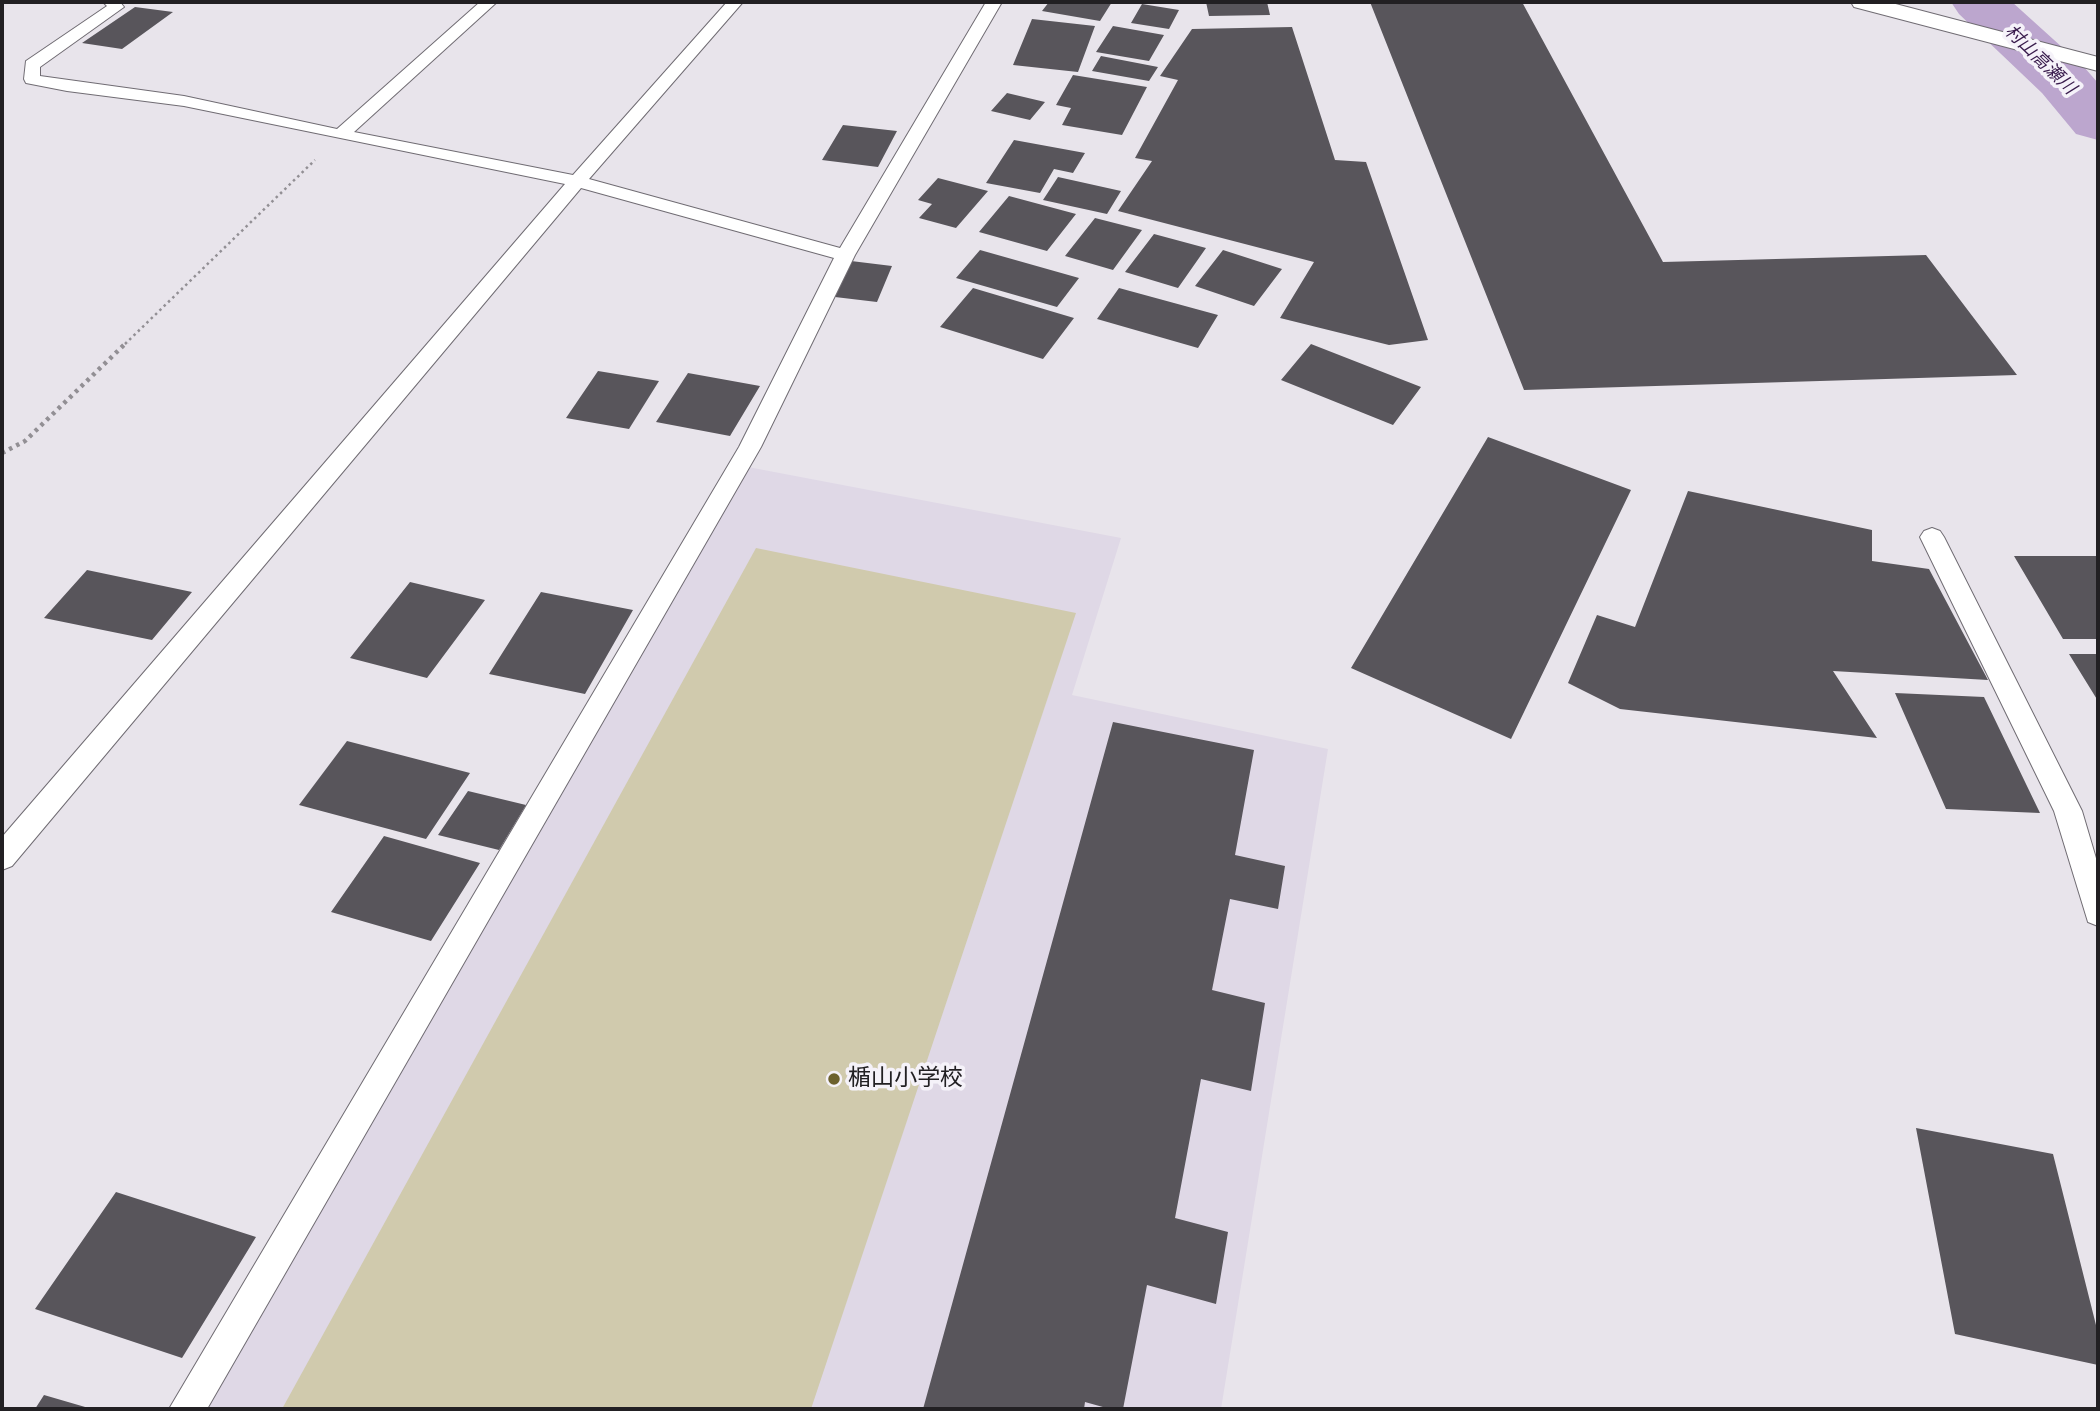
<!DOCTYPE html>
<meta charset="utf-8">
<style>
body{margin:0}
#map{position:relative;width:2100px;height:1411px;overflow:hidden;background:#e8e4eb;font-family:Manrope,sans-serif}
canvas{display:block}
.frame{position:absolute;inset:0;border:4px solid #222023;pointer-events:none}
</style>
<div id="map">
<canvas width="2100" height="1411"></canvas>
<div class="frame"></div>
</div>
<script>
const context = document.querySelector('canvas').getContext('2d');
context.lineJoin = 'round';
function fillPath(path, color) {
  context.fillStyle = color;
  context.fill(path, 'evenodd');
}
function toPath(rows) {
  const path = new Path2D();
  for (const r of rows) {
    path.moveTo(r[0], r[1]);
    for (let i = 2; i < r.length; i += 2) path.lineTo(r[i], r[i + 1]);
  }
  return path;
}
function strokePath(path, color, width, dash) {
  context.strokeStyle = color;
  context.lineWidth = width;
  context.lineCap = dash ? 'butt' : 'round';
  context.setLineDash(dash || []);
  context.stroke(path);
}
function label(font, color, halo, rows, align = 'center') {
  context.font = font + ' Manrope,"Noto Sans JP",sans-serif';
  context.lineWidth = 7;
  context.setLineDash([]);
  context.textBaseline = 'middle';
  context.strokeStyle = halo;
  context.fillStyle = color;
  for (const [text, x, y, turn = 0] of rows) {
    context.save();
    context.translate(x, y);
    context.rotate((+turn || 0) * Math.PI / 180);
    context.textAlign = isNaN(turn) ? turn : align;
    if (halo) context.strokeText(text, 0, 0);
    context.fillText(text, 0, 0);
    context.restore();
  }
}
fillPath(toPath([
 [748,467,1121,538,1072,695,1328,749,1221,1409,202,1409]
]), '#dfd8e6');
fillPath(toPath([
 [756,548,1076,613,811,1409,282,1409]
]), '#d0caad');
fillPath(toPath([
 [1951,2,2012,2,2084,67,2098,83,2098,140,2076,134,2042,93,1959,14,1951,2]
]), '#bca6ce');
fillPath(toPath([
 [1049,2,1112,2,1100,21,1042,11],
 [1206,2,1267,2,1270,15,1209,16],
 [1370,2,1522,2,1663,262,1926,255,2017,375,1524,390],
 [1142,4,1179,10,1169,29,1131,23],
 [135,7,173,12,122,49,82,43],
 [1032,19,1095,26,1078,72,1013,65],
 [1113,26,1164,35,1149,61,1096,52],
 [1292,27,1335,160,1366,162,1428,340,1389,345,1280,318,1314,262,1118,211,1152,161,1135,158,1178,80,1160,76,1192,29],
 [1101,56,1158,67,1149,81,1092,71],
 [1073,75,1147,87,1122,135,1062,125,1071,108,1056,105],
 [1007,93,1045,102,1030,120,991,111],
 [843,125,897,131,878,167,822,160],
 [1014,140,1085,153,1073,173,1054,169,1040,193,986,183],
 [1058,177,1121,191,1107,214,1043,200],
 [938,178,988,191,956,228,919,218,932,204,918,200],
 [1009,196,1076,214,1047,251,979,232],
 [1095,218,1142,230,1113,270,1065,256],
 [1154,234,1206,248,1178,288,1125,272],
 [980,250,1079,278,1057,307,956,278],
 [1223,250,1282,269,1254,306,1195,286],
 [851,261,892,266,877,302,835,297],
 [973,288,1074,318,1043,359,940,327],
 [1119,288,1218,315,1198,348,1097,319],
 [1311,344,1421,387,1393,425,1281,380],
 [598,371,659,381,629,429,566,418],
 [688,373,760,386,730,436,656,422],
 [1488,437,1631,490,1511,739,1351,668],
 [1688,491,1872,530,1872,561,1929,569,1988,680,1833,671,1877,738,1620,709,1568,683,1597,615,1635,627],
 [2014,556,2098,556,2098,639,2063,639],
 [87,570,192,592,152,640,44,618],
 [410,582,485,600,427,678,350,658],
 [541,592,633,610,585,694,489,674],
 [2069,654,2098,654,2098,701],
 [1895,693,1984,697,2040,813,1946,809],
 [1113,722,1254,750,1235,855,1285,866,1278,909,1230,899,1212,990,1265,1003,1251,1091,1201,1079,1175,1218,1228,1232,1216,1304,1147,1285,1123,1409,1110,1409,1085,1402,1084,1409,923,1409],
 [347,741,470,773,426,839,299,805],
 [468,791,526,805,499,850,438,835],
 [384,836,480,863,431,941,331,912],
 [1916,1128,2053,1154,2098,1333,2098,1365,1955,1334],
 [116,1192,256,1237,182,1358,35,1309],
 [44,1395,92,1409,35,1409]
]), '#58555b');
const service = toPath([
 [103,2,120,2,124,7,40,67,40,76,184,96,337,129,480,2,497,2,354,132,573,175,727,2,743,2,589,179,840,248,986,2,1002,2,855,255,761,447,207,1409,169,1409,739,447,834,258,581,188,12,866,2,870,2,837,565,184,184,106,67,91,26,83,24,79,26,61,107,6,103,2],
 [1932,528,1940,531,1944,537,2082,811,2098,865,2098,926,2088,922,2054,811,1920,537,1924,531,1932,528]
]);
const trunk = toPath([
 [1851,2,1888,2,2098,57,2098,71,1854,7,1851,2]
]);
strokePath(service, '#706c73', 2);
strokePath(trunk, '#706c73', 2);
strokePath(toPath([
 [125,344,315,160]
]), '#928f94', 2.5, [2.5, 3.5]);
strokePath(toPath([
 [2,453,25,441,127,342]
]), '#928f94', 4.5, [3.5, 4.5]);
fillPath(service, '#fff');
fillPath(trunk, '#fff');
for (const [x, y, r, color] of [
 [834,1079,7,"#6c612e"]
]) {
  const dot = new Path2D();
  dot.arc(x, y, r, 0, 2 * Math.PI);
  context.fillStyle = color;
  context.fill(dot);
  strokePath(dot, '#f5f2f9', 2.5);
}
label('italic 18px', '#371a4b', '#f5f2f9', [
 ["村山高瀬川",2040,60,44]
]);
label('23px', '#222023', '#f5f2f9', [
 ["楯山小学校",848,1079]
], 'left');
</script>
